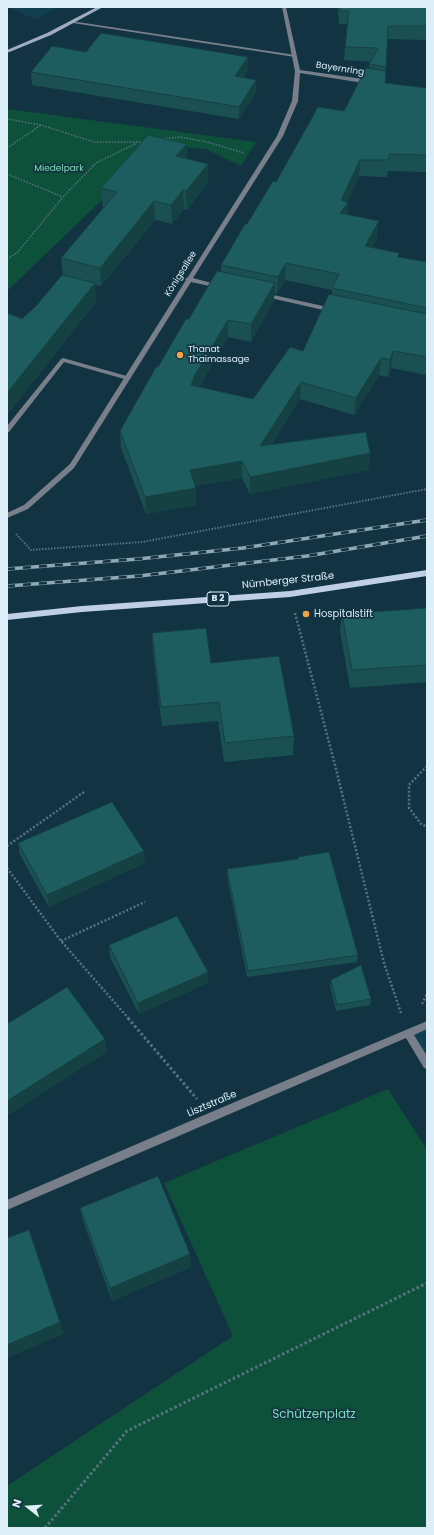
<!DOCTYPE html>
<meta charset="utf-8">
<style>
body{margin:0}
#map{position:relative;width:434px;height:1535px;overflow:hidden;background:#123442;font-family:Poppins,sans-serif}
canvas{display:block}
.frame{position:absolute;inset:0;border:8px solid #dceef7;pointer-events:none}
.north{position:absolute;left:8px;top:1487px;width:40px;height:40px;-webkit-text-stroke:3px #123442;paint-order:stroke;rotate:287deg;font-size:11px;font-weight:700;line-height:16px;text-align:center;color:#dceef7}
.north::after{content:'';display:block;margin:auto;width:14px;height:18px;background:#dceef7;clip-path:polygon(50% 0,100% 100%,50% 72%,0 100%)}
</style>
<div id="map">
<canvas width="434" height="1535"></canvas>
<div class="frame"></div>
<div class="north">N</div>
</div>
<script>
const context = document.querySelector('canvas').getContext('2d');
context.lineJoin = 'round';
function fillPath(path, color) {
  context.fillStyle = color;
  context.fill(path, 'evenodd');
}
function toPath(rows) {
  const path = new Path2D();
  for (const r of rows) {
    path.moveTo(r[0], r[1]);
    for (let i = 2; i < r.length; i += 2) path.lineTo(r[i], r[i + 1]);
  }
  return path;
}
function strokePath(path, color, width, dash) {
  context.strokeStyle = color;
  context.lineWidth = width;
  context.lineCap = dash ? 'butt' : 'round';
  context.setLineDash(dash || []);
  context.stroke(path);
}
function label(font, color, halo, rows, align = 'center') {
  context.font = font + ' Poppins,sans-serif';
  context.lineWidth = 3.5;
  context.setLineDash([]);
  context.textBaseline = 'middle';
  context.strokeStyle = halo;
  context.fillStyle = color;
  for (const [text, x, y, turn = 0] of rows) {
    context.save();
    context.translate(x, y);
    context.rotate((+turn || 0) * Math.PI / 180);
    context.textAlign = isNaN(turn) ? turn : align;
    if (halo) context.strokeText(text, 0, 0);
    context.fillText(text, 0, 0);
    context.restore();
  }
}
fillPath(toPath([
 [7,7,59,7,35,19],
 [427,1026,427,1056,410,1033]
]), '#123e51');
fillPath(toPath([
 [7,109,256,142,241,166,206,149,179,147,148,156,7,291],
 [388,1089,427,1150,427,1528,7,1528,7,1486,233,1336,164,1183]
]), '#0e513a');
strokePath(toPath([
 [7,119,41,125,94,142,145,142],
 [163,139,180,137,207,142,244,153],
 [7,148,41,125],
 [7,174,63,197],
 [7,259,17,253,63,197,96,163,137,143]
]), '#577380', 1.5, [1.5, 1.5]);
strokePath(toPath([
 [16,534,31,550,142,542,427,489]
]), '#577380', 2, [1.5, 1.5]);
strokePath(toPath([
 [295,613,335,765,384,963,401,1013],
 [427,766,409,785,409,808,422,825,427,826],
 [7,846,84,792],
 [7,868,61,941,129,1019],
 [61,941,145,902],
 [422,1004,427,994]
]), '#577380', 2.5, [2, 2]);
strokePath(toPath([
 [128,1018,197,1099],
 [45,1528,127,1431,427,1283]
]), '#577380', 3, [2.5, 2.5]);
fillPath(toPath([
 [71,21,295,55,297,56,295,57,73,23,71,23,71,21],
 [63,358,130,377,131,378,128,380,64,362,9,432,7,432,7,426,61,359,63,358]
]), '#787f8b');
fillPath(toPath([
 [282,7,286,7,300,70,370,80,373,82,370,84,300,73,298,101,283,136,193,278,222,286,219,288,191,282,74,468,28,509,7,518,7,513,24,505,70,464,186,280,185,279,188,277,277,136,292,101,295,71,282,7],
 [264,293,332,308,335,310,332,312,262,296,261,295,264,293],
 [427,1021,427,1029,414,1035,427,1056,427,1069,424,1068,406,1038,7,1210,7,1200,209,1113,427,1021]
]), '#787f8b');
fillPath(toPath([
 [97,7,103,7,51,35,7,53,7,50,47,33,97,7]
]), '#a0acc0');
fillPath(toPath([
 [427,570,427,576,290,597,82,612,7,620,7,614,82,606,290,591,427,570]
]), '#c0cee8');
const rail = toPath([
 [7,569,138,559,243,548,427,520],
 [7,586,139,576,307,556,427,536]
]);
strokePath(rail, '#90a8b3', 3.5);
strokePath(rail, '#123442', 2.5, [8]);
fillPath(toPath([
 [338,7,427,7,427,40,388,39,385,83,427,88,427,172,388,171,387,177,359,176,347,203,348,203,347,215,377,238,372,248,399,257,427,262,427,375,391,368,388,377,379,375,354,415,300,399,271,445,370,453,368,470,250,494,242,478,195,486,196,505,146,514,121,448,120,431,158,367,189,319,221,272,221,265,247,224,276,182,344,111,369,68,369,64,371,62,344,60,347,24,339,24],
 [285,280,332,290,332,295,303,351,253,399,199,387,228,337,251,342,274,300,274,293,277,294],
 [86,52,248,69,243,78,256,92,239,119,32,85,31,72],
 [187,159,208,164,208,182,187,210,184,209,172,224,155,220,101,286,95,285,96,302,7,415,7,313,22,319,36,306,63,275,61,258,104,207,103,207,101,188],
 [427,608,427,682,350,688,340,631,342,614],
 [152,633,211,663,294,736,293,755,224,762,218,721,162,726,153,653],
 [18,843,145,863,49,907,20,855],
 [298,857,358,955,357,962,247,977,227,876,227,869,298,859],
 [109,945,208,972,208,983,139,1014,110,957],
 [331,980,371,999,370,1005,336,1011,330,986],
 [80,1208,190,1254,191,1267,112,1301,83,1221]
]), '#1a5052');
fillPath(toPath([
 [248,57,248,69,235,88,235,76],
 [256,80,256,92,239,119,239,107],
 [187,144,187,162,176,156],
 [360,160,359,176,345,208,348,203,347,220,339,230,341,200],
 [208,164,208,182,187,210,186,191],
 [183,190,184,209,172,224,171,205],
 [154,201,155,220,101,286,100,268],
 [379,221,377,238,364,263,365,246],
 [286,263,285,280,277,294,278,277],
 [95,283,96,302,7,415,7,393],
 [275,283,274,300,251,342,251,324],
 [228,320,228,337,196,392,191,385,195,375],
 [393,351,391,368,388,377,390,360],
 [381,358,379,375,354,415,356,398],
 [301,382,300,399,259,463,260,446],
 [370,453,368,470,250,494,250,477],
 [242,461,242,478,190,487,190,470],
 [196,488,196,505,146,514,145,497],
 [144,851,145,863,49,907,47,895],
 [208,972,208,983,139,1014,138,1003],
 [105,1039,107,1052,7,1116,7,1101],
 [190,1254,191,1267,112,1301,110,1288],
 [60,1322,64,1334,7,1358,7,1345]
]), '#154142');
const building = toPath([
 [340,7,427,7,427,26,388,26,386,67,369,64,378,48,345,47,349,11,340,11,340,7],
 [101,33,248,57,235,76,256,80,239,107,31,72,52,46,86,52,101,33],
 [366,68,386,71,385,83,427,88,427,155,389,154,389,160,360,160,341,200,348,203,340,213,379,221,365,246,399,253,398,257,427,262,427,308,332,288,339,274,286,263,278,277,221,265,245,224,247,224,273,181,276,182,318,107,344,111,366,68],
 [148,135,187,144,176,156,208,164,186,191,183,190,171,205,154,201,100,268,61,258,117,192,101,188,148,135],
 [217,271,275,283,251,324,228,320,195,375,191,385,253,399,290,347,303,351,329,294,427,314,427,357,393,351,390,360,381,358,356,398,301,382,260,446,366,432,370,453,250,477,242,461,190,470,196,488,145,497,120,431,156,367,158,367,186,319,189,319,217,271],
 [62,275,95,283,7,393,7,313,22,319,36,306,62,275],
 [427,608,427,665,352,670,342,614,427,608],
 [206,628,211,663,279,656,294,736,225,743,219,702,161,707,152,633,206,628],
 [112,802,144,851,47,895,18,843,112,802],
 [329,852,358,955,248,971,227,869,298,859,298,857,329,852],
 [177,916,208,972,138,1003,109,945,177,916],
 [361,965,371,999,337,1005,331,980,361,965],
 [67,987,105,1039,7,1101,7,1024,67,987],
 [158,1176,190,1254,110,1288,80,1208,158,1176],
 [29,1230,60,1322,7,1345,7,1238,29,1230]
]);
fillPath(building, '#1e5d5f');
strokePath(building, '#154142', 1);
for (const [x, y, r, color] of [
 [180,355,4,"#f4a344"],
 [306,614,4,"#f4a344"]
]) {
  const dot = new Path2D();
  dot.arc(x, y, r, 0, 2 * Math.PI);
  context.fillStyle = color;
  context.fill(dot);
  strokePath(dot, '#123442', 1.5);
}
label('9px', '#dceef7', '#123442', [
 ["Bayernring",340,69,9],
 ["Königsallee",181,274,-58]
]);
label('9px', '#7edeb5', '#123442', [
 ["Miedelpark",59,169]
]);
label('9px', '#dceef7', '#123442', [
 ["Thanat",188,350],
 ["Thaimassage",188,360]
], 'left');
for (const [x, y, w] of [
 [218,599,22]
]) {
  const box = new Path2D();
  box.roundRect(x - w / 2, y - 7, w, 14, 3);
  context.fillStyle = '#123442';
  context.fill(box);
  strokePath(box, '#dceef7', 1);
}
label('bold 9px', '#dceef7', null, [
 ["B 2",218,599]
]);
label('10px', '#dceef7', '#123442', [
 ["Nürnberger Straße",288,581,-6],
 ["Lisztstraße",212,1104,-23]
]);
label('10px', '#dceef7', '#123442', [
 ["Hospitalstift",314,614]
], 'left');
label('12px', '#7edeb5', '#123442', [
 ["Schützenplatz",314,1415]
]);
</script>
